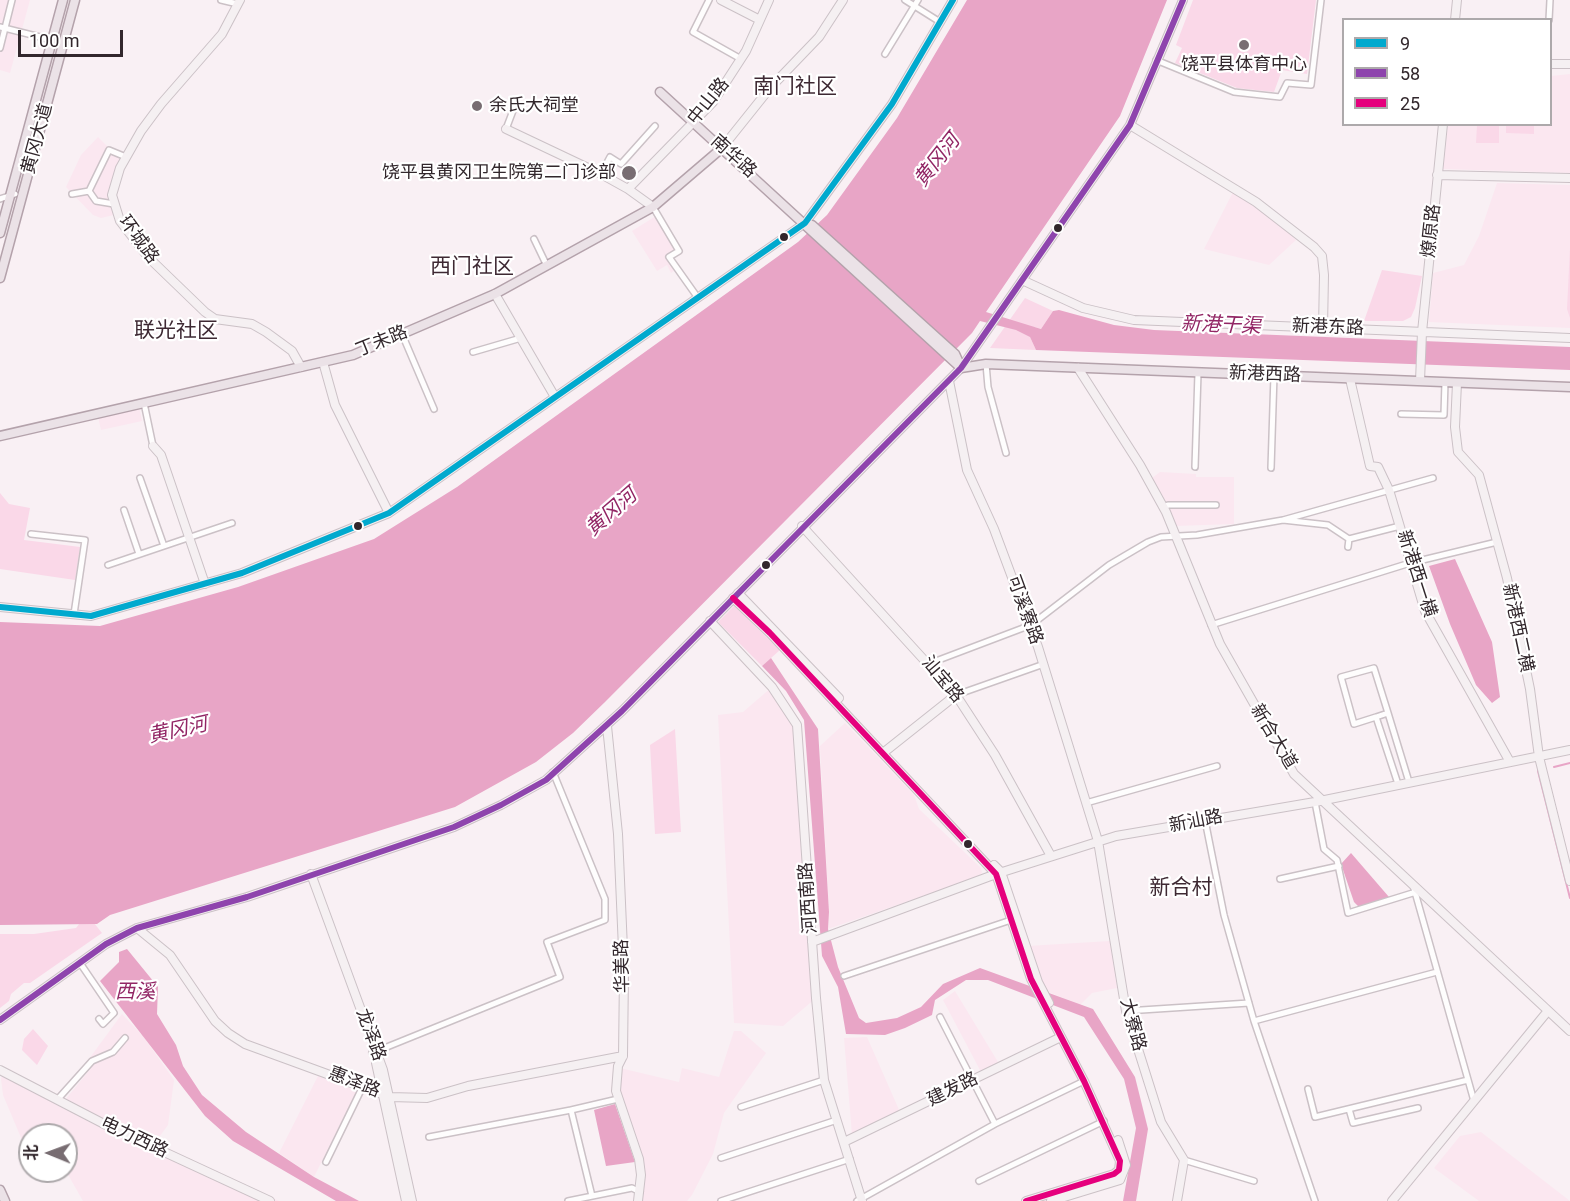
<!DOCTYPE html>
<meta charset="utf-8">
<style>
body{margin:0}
#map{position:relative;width:1570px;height:1201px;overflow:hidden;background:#f9f0f4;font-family:Roboto,"Noto Sans SC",sans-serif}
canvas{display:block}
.legend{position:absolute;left:1342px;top:18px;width:210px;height:108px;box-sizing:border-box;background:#fff;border:2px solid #ada9ab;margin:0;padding:8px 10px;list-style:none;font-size:18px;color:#32272c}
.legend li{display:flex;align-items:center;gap:12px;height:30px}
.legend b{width:30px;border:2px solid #ada9ab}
.north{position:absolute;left:18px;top:1123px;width:60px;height:60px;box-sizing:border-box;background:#fff;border:2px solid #ada9ab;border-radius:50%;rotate:271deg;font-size:16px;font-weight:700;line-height:24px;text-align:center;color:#32272c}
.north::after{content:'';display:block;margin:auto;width:21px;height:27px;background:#786d72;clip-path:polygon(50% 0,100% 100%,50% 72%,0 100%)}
.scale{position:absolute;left:18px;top:30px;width:105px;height:27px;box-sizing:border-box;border:3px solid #32272c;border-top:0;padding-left:8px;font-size:18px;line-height:21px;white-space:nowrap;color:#32272c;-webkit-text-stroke:4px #fff;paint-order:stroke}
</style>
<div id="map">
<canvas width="1570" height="1201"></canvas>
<ul class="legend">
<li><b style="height:8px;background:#00a9ce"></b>9</li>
<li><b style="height:8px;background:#8e44ad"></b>58</li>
<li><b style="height:8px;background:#e5007d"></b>25</li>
</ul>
<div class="north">北</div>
<div class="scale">100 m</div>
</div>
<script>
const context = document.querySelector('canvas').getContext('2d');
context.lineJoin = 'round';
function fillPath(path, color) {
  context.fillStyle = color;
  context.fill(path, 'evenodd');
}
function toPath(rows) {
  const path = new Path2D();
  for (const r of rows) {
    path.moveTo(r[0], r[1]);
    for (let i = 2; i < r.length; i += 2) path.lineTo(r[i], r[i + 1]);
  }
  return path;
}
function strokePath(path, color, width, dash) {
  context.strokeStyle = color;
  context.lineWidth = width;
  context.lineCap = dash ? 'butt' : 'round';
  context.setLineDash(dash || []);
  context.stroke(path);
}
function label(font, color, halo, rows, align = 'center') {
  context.font = font + ' Roboto,"Noto Sans SC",sans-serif';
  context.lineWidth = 4.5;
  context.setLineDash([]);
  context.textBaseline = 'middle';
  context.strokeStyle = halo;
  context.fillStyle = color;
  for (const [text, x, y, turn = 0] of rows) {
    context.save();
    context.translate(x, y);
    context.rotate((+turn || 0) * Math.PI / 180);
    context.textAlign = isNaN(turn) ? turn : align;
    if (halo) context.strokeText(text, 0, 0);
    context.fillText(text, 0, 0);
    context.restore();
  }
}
fillPath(toPath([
 [0,0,30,0,10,73,0,70],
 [1570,74,1570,173,1443,169,1448,125,1550,124,1551,76],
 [98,137,109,148,127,155,114,184,118,214,101,218,93,215,66,187,81,155],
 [1497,183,1570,185,1570,328,1429,322,1433,273,1464,265,1479,236],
 [1233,192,1280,224,1296,240,1269,265,1204,249],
 [656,216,676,251,672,257,679,267,671,273,667,265,657,271,632,231],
 [139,407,142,421,101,430,98,417],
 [1160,472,1196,474,1196,477,1234,477,1234,524,1175,526,1168,505,1152,478],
 [772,687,797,725,816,998,783,1026,734,1023,718,715,743,712],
 [845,723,914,795,919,809,981,868,982,873,975,878,828,929,829,912,820,746],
 [1110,941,1117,988,1092,993,1080,1005,1046,991,1027,946],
 [955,991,998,1062,981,1072,943,1000],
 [122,1014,143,1036,174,1080,168,1125,154,1144,279,1201,83,1201,66,1171,66,1135,30,1135,30,1159,3,1095,1,1079,5,1068,53,1103,107,1131,121,1128,65,1100,92,1067,86,1063],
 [734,1031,741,1031,766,1053,724,1113,713,1154,692,1195,687,1201,641,1201,643,1177,621,1099,620,1068,679,1082,682,1068,719,1077],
 [867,1037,900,1112,852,1135,844,1038],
 [318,1076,357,1091,314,1177,279,1153],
 [1481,1132,1570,1201,1479,1201,1434,1168,1460,1136]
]), '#fbe7f0');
fillPath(toPath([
 [1193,0,1316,0,1307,74,1282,70,1274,92,1237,88,1175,63,1182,48,1176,45],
 [1477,125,1499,125,1499,143,1476,143],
 [1506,125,1534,125,1534,134,1506,133],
 [1570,248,1570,318,1567,309],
 [1382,270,1422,276,1415,308,1411,317,1403,321,1364,321],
 [1025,298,1053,311,1041,329,1034,327,1030,337,1036,350,990,348],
 [0,493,9,504,30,508,24,540,80,547,75,580,0,569],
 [734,606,780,650,762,666,718,622],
 [675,729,681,832,655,834,650,745],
 [83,919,94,923,102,933,30,983,24,983,11,994,9,1001,0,1008,0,934,34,934,76,928],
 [33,1029,48,1046,37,1065,22,1050,24,1039]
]), '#fad8e8');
fillPath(toPath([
 [967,0,1167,0,1120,116,986,312,1041,329,1053,311,1059,310,1114,325,1154,330,1570,347,1570,370,1036,350,1030,337,1016,330,980,321,972,333,605,702,573,733,536,762,455,807,110,915,97,924,0,925,0,622,100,626,238,587,374,539,457,487,798,242,827,215,897,118],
 [1455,559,1492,642,1500,697,1492,703,1476,685,1450,624,1429,566],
 [771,658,818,729,829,912,828,929,838,967,859,1018,866,1023,897,1018,921,1007,943,984,980,968,1093,1009,1135,1077,1148,1129,1136,1201,1123,1201,1136,1128,1124,1079,1084,1017,988,980,966,980,935,1000,932,1015,905,1028,885,1035,846,1034,838,987,822,956,804,720,786,691,762,666],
 [1351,853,1389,897,1359,907,1354,902,1341,864],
 [127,949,158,987,157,1014,176,1045,183,1066,202,1095,246,1132,314,1177,359,1201,336,1201,233,1141,205,1116,100,981,119,962,119,952],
 [615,1104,635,1162,606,1166,594,1110]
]), '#e8a5c6');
strokePath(toPath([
 [1554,767,1570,763],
 [1538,771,1570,898]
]), '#e8a5c6', 2);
const street = toPath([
 [221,0,238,4],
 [709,0,693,32,741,59],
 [905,0,940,22],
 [1549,20,1550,0],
 [0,27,48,39],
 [0,48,12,0],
 [885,54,918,0],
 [1156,60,1234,92,1280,97,1287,83,1311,85,1321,0],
 [506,129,514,108],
 [601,174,610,157,621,164,655,126],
 [89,191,96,201,114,204],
 [72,194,89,191,109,150,126,157],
 [0,199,15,194],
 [653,207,679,251,669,257,698,298],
 [534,239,547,266],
 [402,334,434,409],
 [473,352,521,338],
 [986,364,988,387,1006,453],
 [144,403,153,446],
 [1401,414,1444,415,1445,382],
 [1195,467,1198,373],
 [1271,468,1274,375],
 [140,478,164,546],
 [1163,508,1168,505,1216,505],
 [124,510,139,554],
 [31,534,85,540,74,614],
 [1349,539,1328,525,1283,520,1433,478],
 [1348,547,1349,539,1400,526],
 [108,565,232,523],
 [1211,625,1410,563,1497,542],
 [928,664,1031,625,1109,565,1148,542,1161,537,1197,535,1283,520],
 [956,695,1044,664],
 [1388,713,1409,782],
 [1376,717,1388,713,1374,668,1341,677,1354,724,1376,717,1398,784],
 [1315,802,1324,849,1337,860,1348,913,1416,892],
 [1086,803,1217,766],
 [1205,820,1224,915,1254,1021],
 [1280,879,1339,866],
 [1413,885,1474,1101],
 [80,963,114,1013,103,1024,99,1019],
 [844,976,1011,920],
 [1126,1011,1249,1003],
 [940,1017,995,1124],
 [372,1053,560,977,547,942,605,920,605,899,553,772],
 [1308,1089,1315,1117,1468,1080],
 [57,1100,92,1061,113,1052,125,1038],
 [741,1107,824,1080],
 [1349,1109,1353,1123,1418,1108],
 [429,1137,571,1110],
 [721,1158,837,1120],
 [1184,1160,1254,1181],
 [326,1162,363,1086],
 [979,1181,1104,1121],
 [592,1196,571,1110,618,1099],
 [568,1201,632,1188,640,1192],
 [721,1201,850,1159],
 [857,1201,995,1124,1084,1081],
 [1315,1201,1254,1021,1437,972]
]);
const secondary = toPath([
 [240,0,222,34,161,104,141,131,120,168,112,195,120,221,148,257,205,312,215,319,252,324,266,332,292,351,301,367],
 [721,0,760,20],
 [1455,20,1457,0],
 [1550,64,1570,64],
 [1130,125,1256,202,1314,247,1322,256,1324,275,1323,328],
 [506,129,601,174,628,189,653,207],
 [722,148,770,88,819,37,843,0],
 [1437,175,1570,178],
 [628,189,713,102,746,51,769,0],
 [1022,280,1083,308,1134,320,1570,338],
 [495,294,555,397],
 [323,362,335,405,389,513],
 [1078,368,1140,465,1166,512,1220,644,1294,774,1570,1031],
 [1350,379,1370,466,1378,467,1389,490,1425,611,1510,762],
 [949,381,967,470,994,529,1038,647,1098,841,1126,1011,1161,1122,1184,1160,1177,1201],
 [1420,381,1422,332,1443,124],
 [1457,383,1455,427,1458,452,1479,475,1507,578,1530,689,1539,757,1570,881],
 [153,446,161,455,205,584],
 [802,526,956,695,995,755,1051,856],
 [738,593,839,698],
 [733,598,770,633,996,874,1031,979,1084,1081,1120,1161,1119,1170,1114,1174,1026,1201],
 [0,607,91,616,242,573,389,513,805,223,892,104,953,0],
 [710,621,772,687,797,725,816,998,824,1080,862,1201],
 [607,726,618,834,624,972,623,1056,618,1066,616,1091,639,1159,641,1175,638,1201],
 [883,753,956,695],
 [994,865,1001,872,1038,982,1049,1003],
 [311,874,383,1070,412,1201],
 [137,928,170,955,215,1021,228,1033,245,1044,390,1097,427,1098,468,1086,623,1056],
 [812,942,996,874,1116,836,1315,802,1570,750],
 [0,1020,106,944,137,928,247,897,454,827,501,805,546,780,622,711,961,368,1130,125,1183,0],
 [376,1063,406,1201],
 [0,1070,106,1125,270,1201],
 [844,1142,1061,1037],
 [1051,1201,1120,1180,1126,1165,1118,1140],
 [1392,1201,1547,1012]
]);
const primary = toPath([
 [660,92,961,368],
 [805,223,812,225,955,354,960,365],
 [0,233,63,0],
 [0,278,75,0],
 [961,368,986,364,1570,387],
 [0,436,353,355,495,294,653,207,722,148],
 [0,1190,5,1201]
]);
strokePath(street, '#cbc1c6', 8);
strokePath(secondary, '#cbc1c6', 10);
strokePath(primary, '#b4a2ab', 11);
strokePath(street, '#fefdfd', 5);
strokePath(secondary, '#f5f0f2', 8);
strokePath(primary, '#ebe2e7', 8);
strokePath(toPath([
 [0,607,91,616,242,573,389,513,805,223,892,104,953,0]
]), '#00a9ce', 6);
strokePath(toPath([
 [0,1020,106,944,137,928,247,897,454,827,501,805,546,780,622,711,961,368,1130,125,1183,0]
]), '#8e44ad', 6);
strokePath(toPath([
 [733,598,770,633,996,874,1031,979,1084,1081,1120,1161,1119,1170,1114,1174,1026,1201]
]), '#e5007d', 6);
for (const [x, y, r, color] of [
 [1244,45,6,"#786d72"],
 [477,106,6,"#786d72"],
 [629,173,8,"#786d72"],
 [1058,228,5,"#32272c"],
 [784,237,5,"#32272c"],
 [358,526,5,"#32272c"],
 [766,565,5,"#32272c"],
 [968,844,5,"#32272c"]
]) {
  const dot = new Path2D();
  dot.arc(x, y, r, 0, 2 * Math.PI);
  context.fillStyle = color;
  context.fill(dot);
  strokePath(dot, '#fff', 2);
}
label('18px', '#32272c', '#fff', [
 ["饶平县体育中心",1244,65],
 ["余氏大祠堂",489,106,"left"],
 ["饶平县黄冈卫生院第二门诊部",616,173,"right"]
]);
label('18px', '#32272c', '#fff', [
 ["中山路",709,102,-51],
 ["黄冈大道",38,139,-75],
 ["南华路",733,157,42],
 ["燎原路",1432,231,-84],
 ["环城路",138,240,54],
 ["新港东路",1328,328,2],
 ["丁未路",382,342,-22],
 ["新港西路",1265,375,2],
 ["新港西一横",1416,574,72],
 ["可溪寮路",1024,610,70],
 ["新港西二横",1517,628,78],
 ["汕宝路",942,680,50],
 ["新合大道",1273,737,59],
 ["新汕路",1196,822,-11],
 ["河西南路",809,898,-94],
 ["华美路",623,966,-91],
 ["大寮路",1132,1025,75],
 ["龙泽路",370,1035,70],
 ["惠泽路",354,1083,21],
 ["建发路",953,1090,-26],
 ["电力西路",134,1138,25]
]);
label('italic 20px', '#922665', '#fff', [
 ["黄冈河",938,161,-52],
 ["新港干渠",1221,326,2],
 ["黄冈河",612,513,-41],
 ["黄冈河",178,731,-12],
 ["西溪",135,993]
]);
label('21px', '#3e2933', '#fff', [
 ["南门社区",795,88],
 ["西门社区",472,268],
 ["联光社区",176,332],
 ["新合村",1181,889]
]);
</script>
